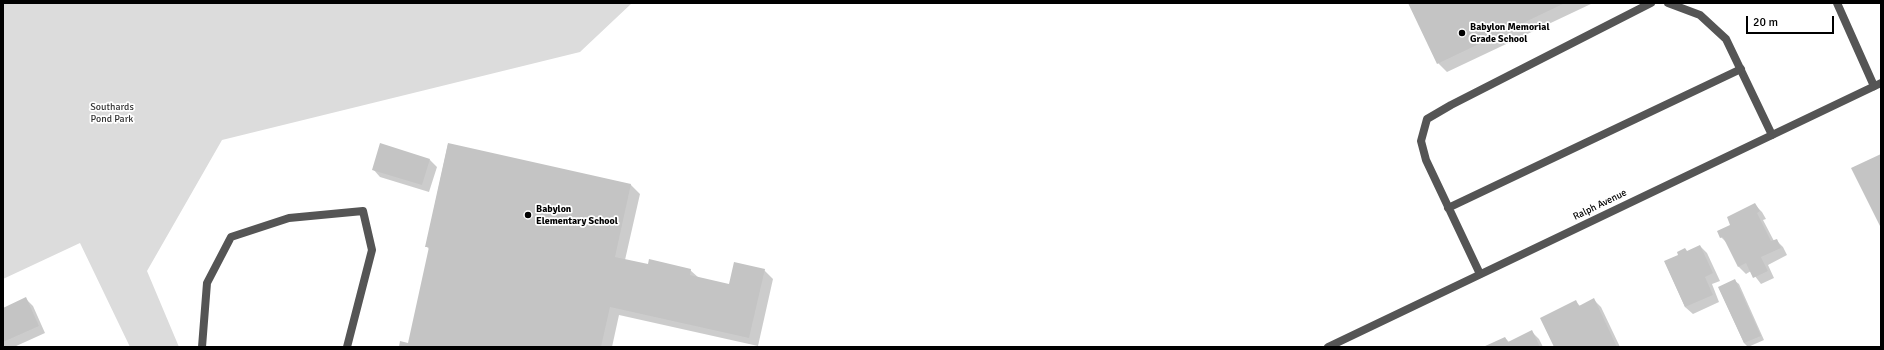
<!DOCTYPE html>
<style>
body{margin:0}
#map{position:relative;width:1884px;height:350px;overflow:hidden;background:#fff;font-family:Signika,sans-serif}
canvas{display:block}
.frame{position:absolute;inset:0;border:4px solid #000;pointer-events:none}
.scale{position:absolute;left:1746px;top:16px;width:88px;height:18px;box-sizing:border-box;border:2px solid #000;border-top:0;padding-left:5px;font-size:12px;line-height:14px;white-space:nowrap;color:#000;-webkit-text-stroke:3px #fff;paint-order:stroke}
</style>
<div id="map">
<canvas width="1884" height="350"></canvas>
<div class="frame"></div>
<div class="scale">20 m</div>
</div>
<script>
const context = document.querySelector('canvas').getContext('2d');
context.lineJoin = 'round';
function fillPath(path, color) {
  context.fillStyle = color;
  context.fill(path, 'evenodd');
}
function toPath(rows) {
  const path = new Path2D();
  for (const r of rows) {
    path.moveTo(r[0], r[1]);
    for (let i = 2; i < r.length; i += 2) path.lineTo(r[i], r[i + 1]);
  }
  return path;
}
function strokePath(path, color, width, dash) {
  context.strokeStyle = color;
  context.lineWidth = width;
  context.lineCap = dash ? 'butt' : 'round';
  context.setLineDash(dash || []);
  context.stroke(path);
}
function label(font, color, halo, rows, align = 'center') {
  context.font = font + ' Signika,sans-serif';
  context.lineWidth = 3.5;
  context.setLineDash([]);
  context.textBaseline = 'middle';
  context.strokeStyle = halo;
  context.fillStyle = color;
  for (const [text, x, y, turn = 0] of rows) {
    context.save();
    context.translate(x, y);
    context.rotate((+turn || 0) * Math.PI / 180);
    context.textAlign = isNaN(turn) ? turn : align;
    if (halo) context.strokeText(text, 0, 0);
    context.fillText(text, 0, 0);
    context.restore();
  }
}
fillPath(toPath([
 [3,3,632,3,580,52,222,140,147,271,179,347,130,347,80,243,3,279]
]), '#dcdcdc');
fillPath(toPath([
 [1409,3,1593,3,1447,72,1438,63],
 [448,144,631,185,640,194,625,260,649,265,690,270,699,278,730,285,764,270,773,279,758,346,619,315,612,347,400,347,409,344,430,250,426,246],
 [430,160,437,167,429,192,380,177,373,169],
 [1755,205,1762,212,1766,219,1763,220,1774,241,1776,240,1783,247,1787,255,1768,265,1774,278,1761,284,1751,271,1746,274,1739,267,1728,244,1721,237,1732,225],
 [1700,246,1707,253,1720,281,1712,284,1719,302,1693,314,1685,307,1665,262],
 [1735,281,1739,284,1764,340,1748,347,1744,343,1719,288],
 [26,299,33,306,45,333,14,347,3,347,3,309],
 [1594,300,1601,307,1620,347,1555,347,1576,302,1580,306],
 [1532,332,1539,339,1543,347,1486,347,1505,338,1509,342]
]), '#0003');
fillPath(toPath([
 [1408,3,1565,3,1437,64],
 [380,143,430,159,422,185,372,170],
 [448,143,631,184,615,257,648,264,649,259,691,269,690,275,729,284,734,262,765,269,749,338,610,307,601,347,399,347,400,341,408,343,429,247,425,247],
 [1881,154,1881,228,1851,168],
 [1755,203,1760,211,1757,213,1771,241,1777,239,1781,248,1761,257,1768,271,1753,278,1746,263,1738,267,1723,237,1720,238,1717,231,1730,225,1727,217],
 [1700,245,1713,273,1705,277,1713,295,1685,307,1664,261,1678,255,1677,252,1685,248,1687,251],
 [1735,279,1761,336,1744,343,1718,287],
 [26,297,39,326,3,342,3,308],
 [1594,298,1617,347,1554,347,1540,318,1576,300,1579,306],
 [1532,330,1540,347,1483,347,1505,337,1508,342]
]), '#c4c4c4');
strokePath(toPath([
 [1668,3,1700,15,1726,39,1772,135],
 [1837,3,1874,86],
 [1448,208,1741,69],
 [1480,274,1426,160,1421,141,1427,119,1451,105,1651,3],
 [202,347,207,283,231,237,289,218,363,211,372,250,347,347]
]), '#555', 8);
strokePath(toPath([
 [1328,347,1881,83]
]), '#555', 8);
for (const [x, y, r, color] of [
 [1462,33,4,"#000"],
 [528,215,4,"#000"]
]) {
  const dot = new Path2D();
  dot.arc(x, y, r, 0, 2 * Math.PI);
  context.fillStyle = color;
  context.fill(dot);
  strokePath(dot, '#fff', 1.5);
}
label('bold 10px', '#000', '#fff', [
 ["Babylon Memorial",1470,27],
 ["Grade School",1470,39],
 ["Babylon",536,209],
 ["Elementary School",536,221]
], 'left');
label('10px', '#333', '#fff', [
 ["Southards",112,107],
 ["Pond Park",112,119]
]);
label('10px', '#000', '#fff', [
 ["Ralph Avenue",1600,205,-26]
]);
</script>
